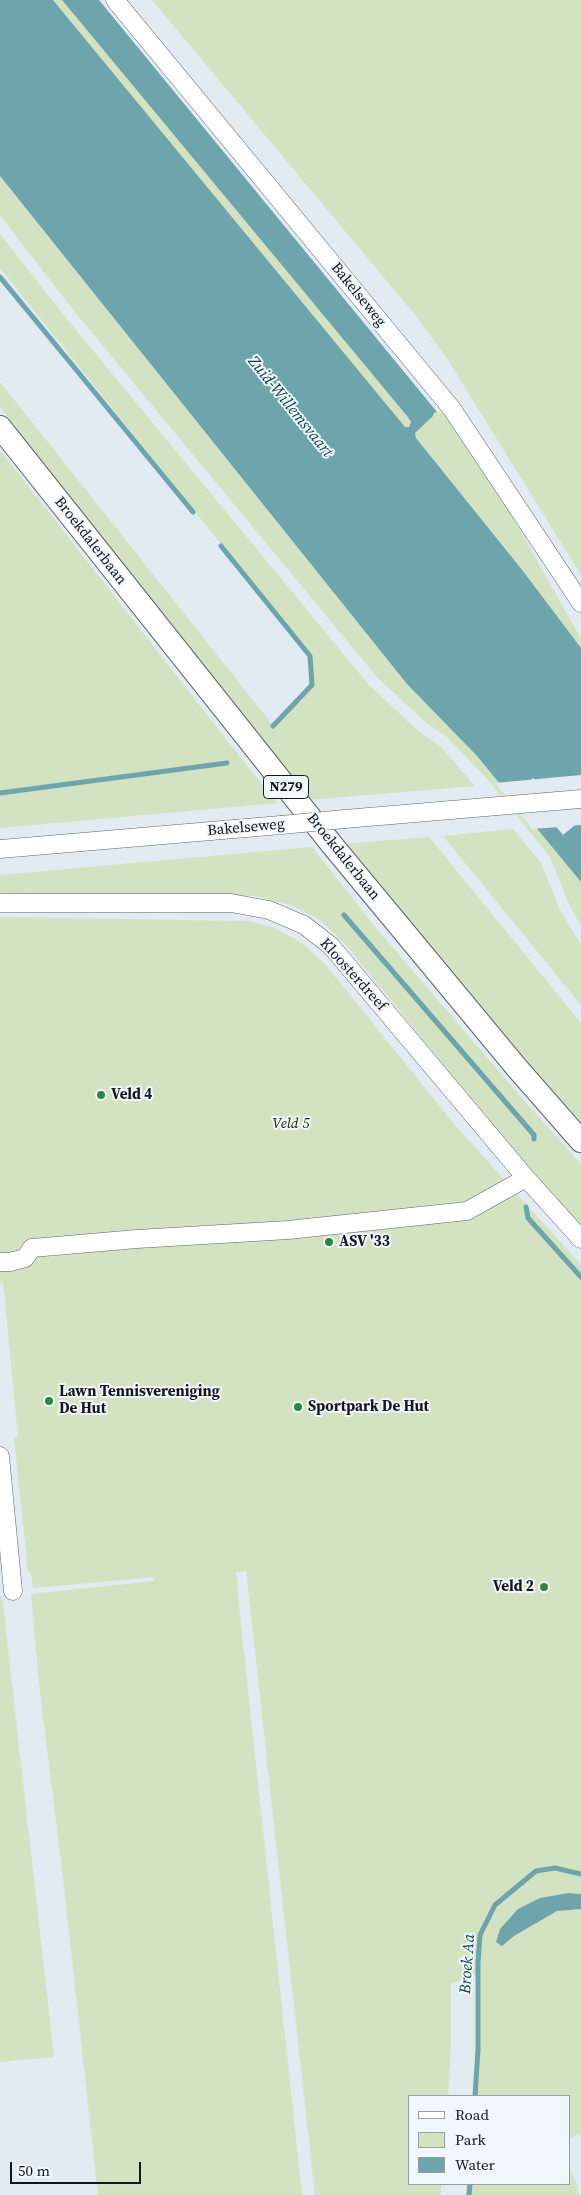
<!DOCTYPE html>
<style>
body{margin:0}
#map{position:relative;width:581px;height:2195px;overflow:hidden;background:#e2eaf2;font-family:"Source Serif 4",serif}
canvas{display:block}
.legend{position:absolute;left:408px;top:2095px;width:162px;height:90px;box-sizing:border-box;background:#f1f7fe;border:1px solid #999da2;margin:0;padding:6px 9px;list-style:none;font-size:15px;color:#141619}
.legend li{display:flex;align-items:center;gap:10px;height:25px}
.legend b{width:25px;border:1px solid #999da2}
.scale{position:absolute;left:10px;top:2162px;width:131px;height:22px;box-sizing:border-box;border:2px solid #141619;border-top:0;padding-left:6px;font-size:15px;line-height:18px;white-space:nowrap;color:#141619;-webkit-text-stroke:4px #f1f7fe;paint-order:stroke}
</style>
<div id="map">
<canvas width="581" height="2195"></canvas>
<ul class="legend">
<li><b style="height:6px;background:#fff"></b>Road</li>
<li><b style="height:14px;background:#d3e2c0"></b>Park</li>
<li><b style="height:14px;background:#6ea4ab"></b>Water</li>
</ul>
<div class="scale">50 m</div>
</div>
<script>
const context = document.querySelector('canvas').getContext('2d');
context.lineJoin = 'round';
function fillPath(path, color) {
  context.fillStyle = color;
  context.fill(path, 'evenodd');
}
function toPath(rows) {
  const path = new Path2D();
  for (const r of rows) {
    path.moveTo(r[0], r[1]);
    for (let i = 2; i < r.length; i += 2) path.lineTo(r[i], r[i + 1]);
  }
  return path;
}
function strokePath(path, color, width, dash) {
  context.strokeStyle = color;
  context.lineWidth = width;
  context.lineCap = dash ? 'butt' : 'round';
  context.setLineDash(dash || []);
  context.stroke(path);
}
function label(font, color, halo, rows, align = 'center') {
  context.font = font + ' "Source Serif 4",serif';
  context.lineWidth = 4;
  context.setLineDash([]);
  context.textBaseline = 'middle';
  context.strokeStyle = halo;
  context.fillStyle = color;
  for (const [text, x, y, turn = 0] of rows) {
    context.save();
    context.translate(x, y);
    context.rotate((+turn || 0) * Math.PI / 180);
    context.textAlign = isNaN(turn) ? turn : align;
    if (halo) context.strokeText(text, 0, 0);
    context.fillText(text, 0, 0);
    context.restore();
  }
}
fillPath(toPath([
 [53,0,62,0,407,416,411,425,405,427],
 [152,0,581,0,581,575,448,360,416,316],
 [0,176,407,684,477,756,581,882,581,925,569,904,550,857,490,782,447,737,424,721,377,677,70,306,0,215],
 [0,234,62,313,368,684,417,730,440,746,475,786,307,800,0,407,0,382,272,724,303,700,312,675,308,653,0,268],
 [434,412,450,414,460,423,581,639,581,648,523,571,416,438,415,433,433,416],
 [0,450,237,753,277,803,0,828],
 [513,829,541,863,559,908,581,945,581,1005,443,836],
 [429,837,581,1023,581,1126,539,1079,342,844],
 [312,847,376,928,520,1096,581,1164,581,1225,542,1185,346,945,320,920,293,906,256,896,0,893,0,875],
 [0,917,248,921,275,928,302,943,325,964,454,1124,581,1265,581,1894,568,1893,540,1898,502,1946,514,1936,557,1911,581,1909,581,2133,570,2138,570,2096,473,2096,478,2036,477,1974,451,1984,451,2046,448,2096,410,2096,410,2184,441,2184,441,2195,315,2195,246,1571,236,1572,239,1606,302,2195,98,2195,64,1886,40,1693,31,1594,154,1581,154,1577,33,1588,31,1572,28,1571,14,1438,18,1436,3,1282,0,1284],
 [2,1596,54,2057,0,2062,0,1597],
 [570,2169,577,2185,579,2195,466,2195,467,2184,570,2184]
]), '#d3e2c0');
fillPath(toPath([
 [0,0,53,0,405,427,409,427,411,422,407,416,62,0,99,0,437,412,434,413,433,416,415,433,416,438,523,571,581,648,581,882,477,756,407,684,0,176],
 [533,778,574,826,563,835,523,787],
 [568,1893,581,1894,581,1909,557,1911,514,1936,502,1946,496,1942,500,1929,518,1909,540,1898]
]), '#6ea4ab');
fillPath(toPath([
 [581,775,581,825,570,826,533,781,526,787,559,827,532,829,495,783]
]), '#e2eaf2');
strokePath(toPath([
 [0,277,193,512],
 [221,546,310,656,312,685,273,726],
 [0,793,227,763],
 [344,915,534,1135,534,1139],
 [526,1207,528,1218,581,1277],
 [475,2096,478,2050,478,1963,480,1935,495,1905,536,1871,555,1868,581,1874],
 [469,2195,470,2184]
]), '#6ea4ab', 5);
const minor = toPath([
 [115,0,452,409,581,603],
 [345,819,581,799],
 [0,849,281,825],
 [0,903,231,903,269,910,304,925,331,946,526,1178,581,1239],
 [0,1262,10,1262,25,1258,32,1248,137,1239,288,1230,467,1211,526,1178],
 [0,1456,13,1591]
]);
const major = toPath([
 [0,427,333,846,517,1068,581,1141]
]);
strokePath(minor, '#5c636a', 19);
strokePath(major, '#5c636a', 24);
strokePath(minor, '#fff', 18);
strokePath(major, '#fff', 22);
const minorBridge = toPath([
 [281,825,345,819]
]);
strokePath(minorBridge, '#5c636a', 19, []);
strokePath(minorBridge, '#fff', 18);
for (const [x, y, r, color] of [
 [101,1095,5,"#2b8839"],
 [329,1242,5,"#2b8839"],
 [49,1401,5,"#2b8839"],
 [298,1407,5,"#2b8839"],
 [544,1587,5,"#2b8839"]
]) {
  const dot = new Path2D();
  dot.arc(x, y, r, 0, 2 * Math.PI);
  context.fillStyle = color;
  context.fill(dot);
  strokePath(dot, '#f1f7fe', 2);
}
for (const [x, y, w] of [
 [286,787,45]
]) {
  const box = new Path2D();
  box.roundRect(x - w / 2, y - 11.5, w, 23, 4);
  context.fillStyle = '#f1f7fe';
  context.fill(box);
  strokePath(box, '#141619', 1);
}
label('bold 14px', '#141619', null, [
 ["N279",286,787]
]);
label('15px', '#141619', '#f1f7fe', [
 ["Bakelseweg",358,295,51],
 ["Broekdalerbaan",90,541,52],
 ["Bakelseweg",246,828,-5],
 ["Broekdalerbaan",343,857,51],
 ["Kloosterdreef",353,975,48]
]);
label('bold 15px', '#141619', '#f1f7fe', [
 ["Veld 4",111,1095],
 ["ASV '33",339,1242],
 ["Lawn Tennisvereniging",59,1392],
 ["De Hut",59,1409],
 ["Sportpark De Hut",308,1407],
 ["Veld 2",534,1587,"right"]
], 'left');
label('italic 15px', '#203002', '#f1f7fe', [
 ["Veld 5",291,1124]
]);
label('italic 16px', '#0d4147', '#f1f7fe', [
 ["Zuid-Willemsvaart",290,407,51],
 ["Broek Aa",468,1964,-86]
]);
</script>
